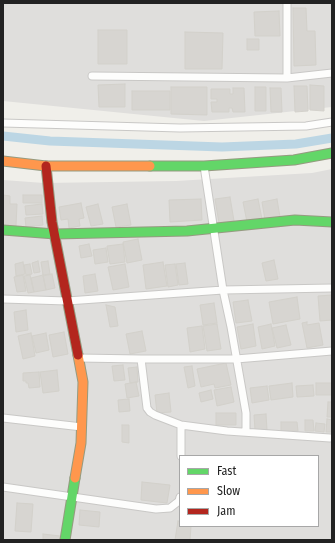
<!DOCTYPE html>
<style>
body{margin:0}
#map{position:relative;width:335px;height:543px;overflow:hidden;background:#f0efea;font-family:"Fira Sans Condensed",sans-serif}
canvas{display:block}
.frame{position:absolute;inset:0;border:4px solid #222;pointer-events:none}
.legend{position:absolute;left:179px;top:455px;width:140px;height:72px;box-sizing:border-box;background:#fff;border:1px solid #a7a7a7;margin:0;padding:5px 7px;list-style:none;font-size:12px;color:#222}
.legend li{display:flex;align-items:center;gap:8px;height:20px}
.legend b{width:20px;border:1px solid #a7a7a7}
</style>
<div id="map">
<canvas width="335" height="543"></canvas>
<div class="frame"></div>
<ul class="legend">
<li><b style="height:5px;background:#63d668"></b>Fast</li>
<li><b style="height:5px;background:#ff974d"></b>Slow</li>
<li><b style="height:5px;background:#b3261e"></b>Jam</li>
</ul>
</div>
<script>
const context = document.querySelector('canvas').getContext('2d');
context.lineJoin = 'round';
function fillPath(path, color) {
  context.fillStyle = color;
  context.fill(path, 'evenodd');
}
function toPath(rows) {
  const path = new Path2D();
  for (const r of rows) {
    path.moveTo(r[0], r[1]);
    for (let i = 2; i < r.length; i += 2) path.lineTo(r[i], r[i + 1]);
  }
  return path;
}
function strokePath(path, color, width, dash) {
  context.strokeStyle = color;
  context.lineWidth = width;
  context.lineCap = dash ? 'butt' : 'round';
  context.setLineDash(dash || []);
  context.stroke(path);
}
fillPath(toPath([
 [3,3,332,3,332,107,204,121,3,101],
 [332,169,332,540,3,540,3,180,44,183,176,181,312,173],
 [180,456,318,456,318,526,180,526]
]), '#dfdedc');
strokePath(toPath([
 [3,136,50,141,222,147,296,144,332,138]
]), '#bcd6e4', 9);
const building = toPath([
 [293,8,306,8,307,31,315,31,316,65,294,66,293,8],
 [279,11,280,36,255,36,254,12,279,11],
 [98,30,127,30,127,64,98,64,98,30],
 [185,32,223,33,222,69,185,69,185,32],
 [247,39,259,39,259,50,247,50,247,39],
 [125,84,125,107,99,107,98,85,125,84],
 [310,85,324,86,324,111,310,110,310,85],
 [294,86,307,86,308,111,295,112,294,86],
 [171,87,207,87,207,115,171,114,171,87],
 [255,87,266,87,266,111,255,111,255,87],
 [233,88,244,88,245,112,233,112,232,108,229,108,229,112,212,112,211,102,217,102,217,99,211,99,211,89,230,89,230,94,233,94,233,88],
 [270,88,281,88,282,112,271,112,270,88],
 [132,91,170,91,170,110,132,110,132,91],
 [3,195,10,196,10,204,17,204,16,226,3,226,3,195],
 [23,195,42,195,42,203,23,203,23,195],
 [230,197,234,221,219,223,215,199,230,197],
 [201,199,202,220,170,222,169,200,201,199],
 [258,199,262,219,247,222,243,202,258,199],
 [277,199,280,217,265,220,262,202,277,199],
 [81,203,84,218,79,219,80,226,69,228,68,219,61,220,59,207,81,203],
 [42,204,43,214,26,215,25,206,42,204],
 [98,204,103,224,91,226,86,207,98,204],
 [127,204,131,225,116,227,112,207,127,204],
 [42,216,43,225,26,227,25,218,42,216],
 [138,239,142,260,127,263,123,242,138,239],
 [89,244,92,256,81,258,79,246,89,244],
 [123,244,125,262,110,264,107,246,123,244],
 [106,248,108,262,95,264,93,250,106,248],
 [274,260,278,279,266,281,262,263,274,260],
 [38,261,40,272,34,273,32,263,38,261],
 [48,261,50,274,43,275,41,262,48,261],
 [23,262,25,274,16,276,15,264,23,262],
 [163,262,167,286,146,289,143,265,163,262],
 [185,263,188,284,179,285,176,264,185,263],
 [30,264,32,274,26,275,24,265,30,264],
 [125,264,129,287,113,290,108,267,125,264],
 [175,264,178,285,168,287,165,265,175,264],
 [52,274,55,288,46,290,43,276,52,274],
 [95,274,98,291,85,293,83,276,95,274],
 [23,275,26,291,17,292,14,277,23,275],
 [30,275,34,292,28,293,24,276,30,275],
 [43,275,46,290,34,292,31,278,43,275],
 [332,295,332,320,320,321,318,296,332,295],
 [297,297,300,319,273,324,269,302,297,297],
 [248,300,252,321,236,323,233,302,248,300],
 [214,303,217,323,203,325,200,305,214,303],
 [106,305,115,307,118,326,110,327,106,305],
 [26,310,28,330,16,332,14,312,26,310],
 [307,322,307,325,319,323,323,345,307,348,302,323,307,322],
 [217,324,221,349,207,351,203,326,217,324],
 [253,324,256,346,241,349,237,327,253,324],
 [271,324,275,346,262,349,258,327,271,324],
 [286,325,291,345,277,348,272,328,286,325],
 [202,326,205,349,190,352,187,328,202,326],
 [142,331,146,351,130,354,126,334,142,331],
 [64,332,68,354,53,357,49,335,64,332],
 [31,333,35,356,23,359,18,336,31,333],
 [46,333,49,350,36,353,32,336,46,333],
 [226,363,231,385,215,388,214,384,201,387,197,369,226,363],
 [123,365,125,380,114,381,112,366,123,365],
 [192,366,195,386,188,388,184,367,192,366],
 [137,367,138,382,130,383,128,368,137,367],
 [57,370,59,391,43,393,40,372,57,370],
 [39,372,40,387,29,388,28,383,26,383,26,381,23,381,23,373,39,372],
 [136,382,139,396,127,398,125,384,136,382],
 [292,383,293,397,271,400,269,386,292,383],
 [316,383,332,383,332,395,316,395,316,383],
 [313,385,314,396,297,397,296,386,313,385],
 [267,386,269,400,252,403,250,388,267,386],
 [231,387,234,402,217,406,214,390,231,387],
 [211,390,213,399,201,402,199,393,211,390],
 [169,393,171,412,157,413,155,395,169,393],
 [129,399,130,411,119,412,118,400,129,399],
 [328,402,332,402,332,417,327,417,328,402],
 [216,413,236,413,236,425,216,425,216,413],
 [266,414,267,430,255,430,254,415,266,414],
 [327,419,332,420,332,432,326,432,327,419],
 [305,420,313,420,314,431,305,431,305,420],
 [281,422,297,422,298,431,281,431,281,422],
 [316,423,325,424,324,432,315,431,316,423],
 [122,425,129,425,129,443,122,442,122,425],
 [142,482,170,485,167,503,141,500,142,482],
 [17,503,33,504,31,532,15,531,17,503],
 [80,510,100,512,99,527,79,525,80,510],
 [178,521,180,522,180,526,191,526,190,540,175,540,178,521],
 [43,534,60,536,60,540,43,540,43,534]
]);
fillPath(building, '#d7d5d1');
strokePath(building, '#d3d1cb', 1);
const street = toPath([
 [287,3,287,78,332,73],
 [92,76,287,78],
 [3,123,180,128,306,126,332,122],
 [204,166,223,290,231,327,246,413,246,432],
 [3,299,67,301,223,290,332,288],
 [78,358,141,359,236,359,332,351],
 [141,359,147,408,150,412,155,415,181,425,227,431,330,438],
 [3,418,82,427],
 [181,425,181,456],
 [3,487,156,509,170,508,179,501,180,497]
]);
const fast = toPath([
 [150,166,204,166,294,160,332,153],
 [3,230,55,234,187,231,295,220,332,222],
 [65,540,75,478]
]);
const slow = toPath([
 [3,161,46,166,150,166],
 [75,478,81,443,83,382,78,355]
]);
const jam = toPath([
 [46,166,52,222,78,355]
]);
strokePath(street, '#c9c8c6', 9);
strokePath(fast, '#959b80', 11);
strokePath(slow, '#959b80', 11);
strokePath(jam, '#959b80', 11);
strokePath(street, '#fdfdfc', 7);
strokePath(fast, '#63d668', 9);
strokePath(slow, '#ff974d', 9);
strokePath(jam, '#b3261e', 9);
</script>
